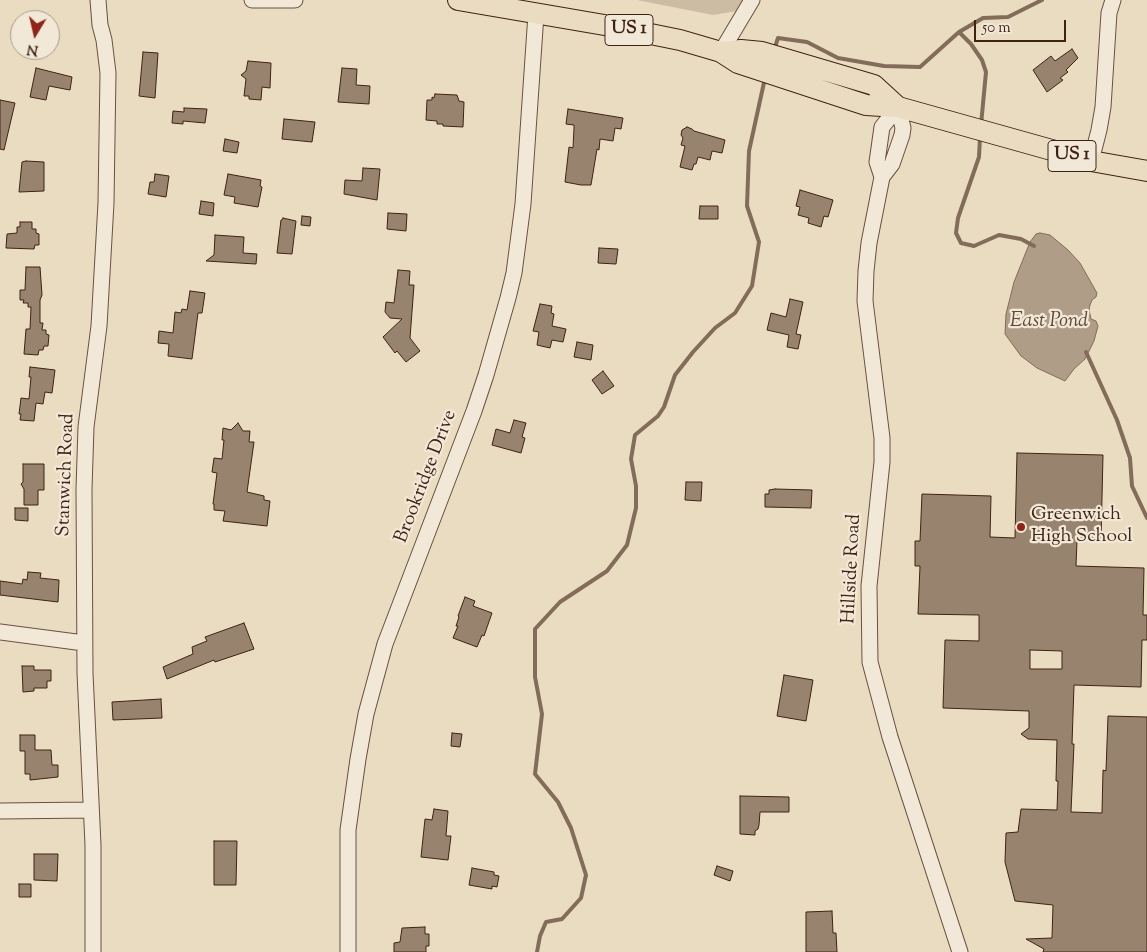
<!DOCTYPE html>
<style>
body{margin:0}
#map{position:relative;width:1147px;height:952px;overflow:hidden;background:#e9dcc1;font-family:"Sorts Mill Goudy",serif}
canvas{display:block}
.north{position:absolute;left:10px;top:10px;width:50px;height:50px;box-sizing:border-box;background:#f1e8d7;border:1px solid #aa9989;border-radius:50%;rotate:189deg;font-size:14px;font-weight:700;line-height:20px;text-align:center;color:#402215}
.north::after{content:'';display:block;margin:auto;width:18px;height:22px;background:#8f2418;clip-path:polygon(50% 0,100% 100%,50% 72%,0 100%)}
.scale{position:absolute;left:974px;top:20px;width:92px;height:22px;box-sizing:border-box;border:2px solid #402215;border-top:0;padding-left:6px;font-size:15px;line-height:18px;white-space:nowrap;color:#402215;-webkit-text-stroke:4px #f1e8d7;paint-order:stroke}
</style>
<div id="map">
<canvas width="1147" height="952"></canvas>
<div class="north">N</div>
<div class="scale">50 m</div>
</div>
<script>
const context = document.querySelector('canvas').getContext('2d');
context.lineJoin = 'round';
function fillPath(path, color) {
  context.fillStyle = color;
  context.fill(path, 'evenodd');
}
function toPath(rows) {
  const path = new Path2D();
  for (const r of rows) {
    path.moveTo(r[0], r[1]);
    for (let i = 2; i < r.length; i += 2) path.lineTo(r[i], r[i + 1]);
  }
  return path;
}
function strokePath(path, color, width, dash) {
  context.strokeStyle = color;
  context.lineWidth = width;
  context.lineCap = dash ? 'butt' : 'round';
  context.setLineDash(dash || []);
  context.stroke(path);
}
function label(font, color, halo, rows, align = 'center') {
  context.font = font + ' "Sorts Mill Goudy",serif';
  context.lineWidth = 4.5;
  context.setLineDash([]);
  context.textBaseline = 'middle';
  context.strokeStyle = halo;
  context.fillStyle = color;
  for (const [text, x, y, turn = 0] of rows) {
    context.save();
    context.translate(x, y);
    context.rotate((+turn || 0) * Math.PI / 180);
    context.textAlign = isNaN(turn) ? turn : align;
    if (halo) context.strokeText(text, 0, 0);
    context.fillText(text, 0, 0);
    context.restore();
  }
}
fillPath(toPath([
 [637,0,744,0,737,11,713,15]
]), '#ccbca4');
const water = toPath([
 [1040,233,1050,235,1068,250,1080,263,1097,293,1096,297,1092,300,1090,305,1089,310,1091,319,1096,321,1098,326,1094,341,1085,359,1074,369,1065,381,1037,368,1021,356,1005,334,1006,314,1014,282,1030,242,1036,234,1040,233]
]);
fillPath(water, '#b09d87');
strokePath(water, '#836c59', 1);
strokePath(toPath([
 [959,32,971,44,982,60,986,72,981,125],
 [774,50,778,38,807,42,838,58,884,66,920,67,959,32,983,18,1008,17,1042,0],
 [980,137,979,157,958,218,956,233,961,243,974,246,999,235,1021,239,1034,246],
 [1086,352,1117,420,1130,458,1132,486,1147,518],
 [537,952,540,936,546,922,562,919,581,898,586,875,571,828,558,802,535,774,542,714,535,677,535,629,560,602,607,571,627,545,636,508,636,486,631,459,635,435,658,416,664,407,675,375,693,352,715,328,735,313,752,286,759,242,747,206,749,151,765,78]
]), '#836c59', 4);
const building = toPath([
 [1072,49,1078,58,1066,70,1068,72,1060,78,1063,80,1047,92,1033,70,1051,56,1055,61,1072,49],
 [143,52,158,53,155,98,139,96,143,52],
 [248,61,271,63,270,88,262,87,261,100,249,99,249,96,244,96,246,79,241,75,246,71,248,61],
 [36,68,72,77,70,90,49,86,46,100,30,97,36,68],
 [342,68,357,69,356,85,370,86,369,104,338,102,342,68],
 [435,94,457,95,459,101,464,102,463,127,443,126,443,124,437,124,437,121,426,120,427,100,432,100,432,97,434,98,435,94],
 [0,100,15,103,4,150,0,149,0,100],
 [184,108,207,109,205,123,183,121,183,124,172,123,173,111,184,112,184,108],
 [568,109,623,118,621,129,615,128,613,141,600,139,599,150,597,149,591,185,581,185,565,182,569,147,573,148,574,128,574,125,566,124,568,109],
 [284,119,315,122,312,142,282,139,284,119],
 [687,127,692,129,694,131,725,140,722,153,712,151,710,160,698,157,696,164,694,164,692,170,680,167,685,146,681,145,683,138,681,135,682,130,687,127],
 [225,139,239,142,237,153,223,151,225,139],
 [26,161,44,162,44,191,19,192,22,162,26,161],
 [363,168,380,169,377,200,344,194,345,180,362,181,363,168],
 [155,174,169,176,166,197,148,194,150,182,154,182,155,174],
 [228,174,261,180,260,186,262,187,258,207,234,203,235,197,224,195,228,174],
 [800,190,833,200,828,217,824,216,821,227,808,223,809,218,798,215,800,207,796,206,800,190],
 [201,201,214,203,213,216,199,214,201,201],
 [700,206,718,206,718,219,699,219,700,206],
 [388,213,407,214,406,231,387,229,388,213],
 [302,216,311,217,310,226,301,225,302,216],
 [283,218,296,221,292,254,277,253,281,220,282,220,283,218],
 [20,222,32,222,32,229,36,229,36,233,39,234,39,245,35,245,34,249,6,248,7,234,17,233,17,227,20,227,20,222],
 [215,235,244,237,243,253,257,254,256,264,206,261,214,255,215,235],
 [599,248,618,249,616,264,598,263,599,248],
 [26,267,40,267,42,295,40,300,40,323,43,323,42,330,46,330,46,334,49,335,48,346,44,346,43,350,39,350,38,355,24,354,26,329,30,329,31,307,28,307,28,303,23,303,24,300,20,300,20,290,25,290,26,267],
 [398,270,410,271,409,285,414,285,410,338,420,351,406,362,397,351,395,353,383,337,402,319,390,318,385,312,386,302,394,303,398,270],
 [190,291,205,293,202,313,198,313,192,359,168,356,169,344,158,343,159,331,173,333,175,312,181,313,182,309,187,310,190,291],
 [790,299,803,302,796,334,801,335,798,349,787,347,789,335,767,330,771,313,786,317,790,299],
 [540,304,552,306,551,313,554,314,552,326,566,329,563,342,552,340,550,348,537,345,539,332,533,331,540,304],
 [577,342,593,345,591,360,574,357,577,342],
 [30,367,55,370,52,393,45,392,43,404,36,403,34,421,20,420,21,414,19,414,21,398,29,399,31,377,29,377,30,367],
 [603,371,614,386,602,394,592,380,603,371],
 [514,420,526,423,522,437,525,438,521,453,492,445,496,429,510,433,514,420],
 [238,423,243,431,250,431,249,442,254,442,247,492,264,496,264,500,270,501,267,526,223,521,225,511,214,510,214,504,213,504,217,473,212,472,214,458,222,459,224,440,222,440,223,428,231,430,238,423],
 [1017,453,1103,455,1101,540,1077,540,1076,566,1144,568,1143,615,1147,615,1147,640,1142,640,1141,687,1074,685,1072,744,1074,744,1071,812,1102,813,1103,770,1106,771,1108,716,1147,717,1147,952,1043,952,1044,949,1026,939,1052,938,1053,905,1015,901,1005,862,1006,833,1018,832,1021,809,1057,810,1058,781,1056,781,1057,740,1028,739,1021,734,1029,728,1029,711,943,708,945,640,979,641,979,615,918,614,920,566,915,566,915,541,920,541,922,494,991,496,990,537,1015,538,1017,453],
 [1030,650,1062,651,1062,669,1030,669,1030,650],
 [23,464,44,464,44,490,38,490,38,505,24,505,24,489,21,484,23,482,23,464],
 [686,482,702,482,701,501,685,500,686,482],
 [775,489,812,490,811,508,765,507,765,494,769,494,769,490,775,489],
 [15,508,28,508,28,521,15,520,15,508],
 [28,572,41,573,40,578,59,580,58,602,0,595,0,581,22,584,23,579,27,580,28,572],
 [465,597,475,601,473,606,492,613,484,636,482,635,477,647,453,638,458,626,456,626,459,617,458,616,465,597],
 [244,623,254,649,215,662,214,660,167,679,163,667,193,654,192,647,207,641,205,637,244,623],
 [22,666,34,666,34,670,51,670,51,681,47,681,47,688,34,688,34,691,23,692,22,666],
 [784,675,813,680,806,721,777,716,784,675],
 [161,699,162,718,113,720,112,702,161,699],
 [452,733,462,734,460,747,451,746,452,733],
 [20,735,35,735,35,750,51,750,52,765,58,765,58,777,30,780,30,774,25,774,25,751,20,751,20,735],
 [740,796,789,797,789,812,760,812,759,825,758,829,755,831,755,835,740,834,740,796],
 [434,809,448,811,446,836,451,836,448,860,421,857,425,819,432,820,434,809],
 [214,841,237,841,236,885,214,885,214,841],
 [34,854,58,854,57,881,34,880,34,854],
 [717,866,733,871,730,881,714,875,717,866],
 [472,868,494,872,494,875,499,876,497,887,492,886,492,889,469,885,472,868],
 [19,884,31,884,31,897,19,897,19,884],
 [832,911,833,933,836,933,837,952,806,952,806,912,832,911],
 [425,927,425,934,429,934,429,946,426,946,426,952,394,952,394,943,400,942,402,928,425,927]
]);
fillPath(building, '#98836e');
strokePath(building, '#402215', 1);
const minor = toPath([
 [252,0,295,0],
 [721,52,752,0],
 [898,107,882,127,877,162,882,177,869,243,866,271,865,301,882,438,882,462,869,586,870,662,890,737,960,952],
 [1091,161,1099,130,1103,107,1109,13,1113,0],
 [882,177,892,164,902,135,903,128,898,107],
 [0,632,84,643],
 [0,811,91,810],
 [93,952,93,845,85,673,84,489,86,427,99,326,106,203,108,73,104,40,100,25,98,0],
 [348,952,348,830,358,759,366,714,385,644,474,411,486,375,508,298,514,273,523,204,536,14]
]);
const major = toPath([
 [458,0,616,27,680,40,721,52,738,63,866,105,898,107,1091,161,1147,171],
 [721,52,741,50,762,52,874,85,898,107]
]);
strokePath(minor, '#6a5040', 17);
strokePath(major, '#402215', 22);
strokePath(minor, '#f1e8d7', 15);
strokePath(major, '#e9dcc1', 20);
for (const [x, y, r, color] of [
 [1021,527,5,"#8f2418"]
]) {
  const dot = new Path2D();
  dot.arc(x, y, r, 0, 2 * Math.PI);
  context.fillStyle = color;
  context.fill(dot);
  strokePath(dot, '#f1e8d7', 2);
}
for (const [x, y, w] of [
 [629,30,48],
 [1072,156,48]
]) {
  const box = new Path2D();
  box.roundRect(x - w / 2, y - 15.5, w, 31, 4);
  context.fillStyle = '#f1e8d7';
  context.fill(box);
  strokePath(box, '#402215', 1);
}
label('bold 18px', '#402215', null, [
 ["US 1",629,30],
 ["US 1",1072,156]
]);
label('19px', '#402215', '#f1e8d7', [
 ["Stanwich Road",67,475,-88],
 ["Brookridge Drive",427,477,-69],
 ["Hillside Road",853,569,-87]
]);
label('19px', '#402215', '#f1e8d7', [
 ["Greenwich",1031,516],
 ["High School",1031,538]
], 'left');
label('italic 20px', '#624737', '#f1e8d7', [
 ["East Pond",1049,323]
]);
</script>
